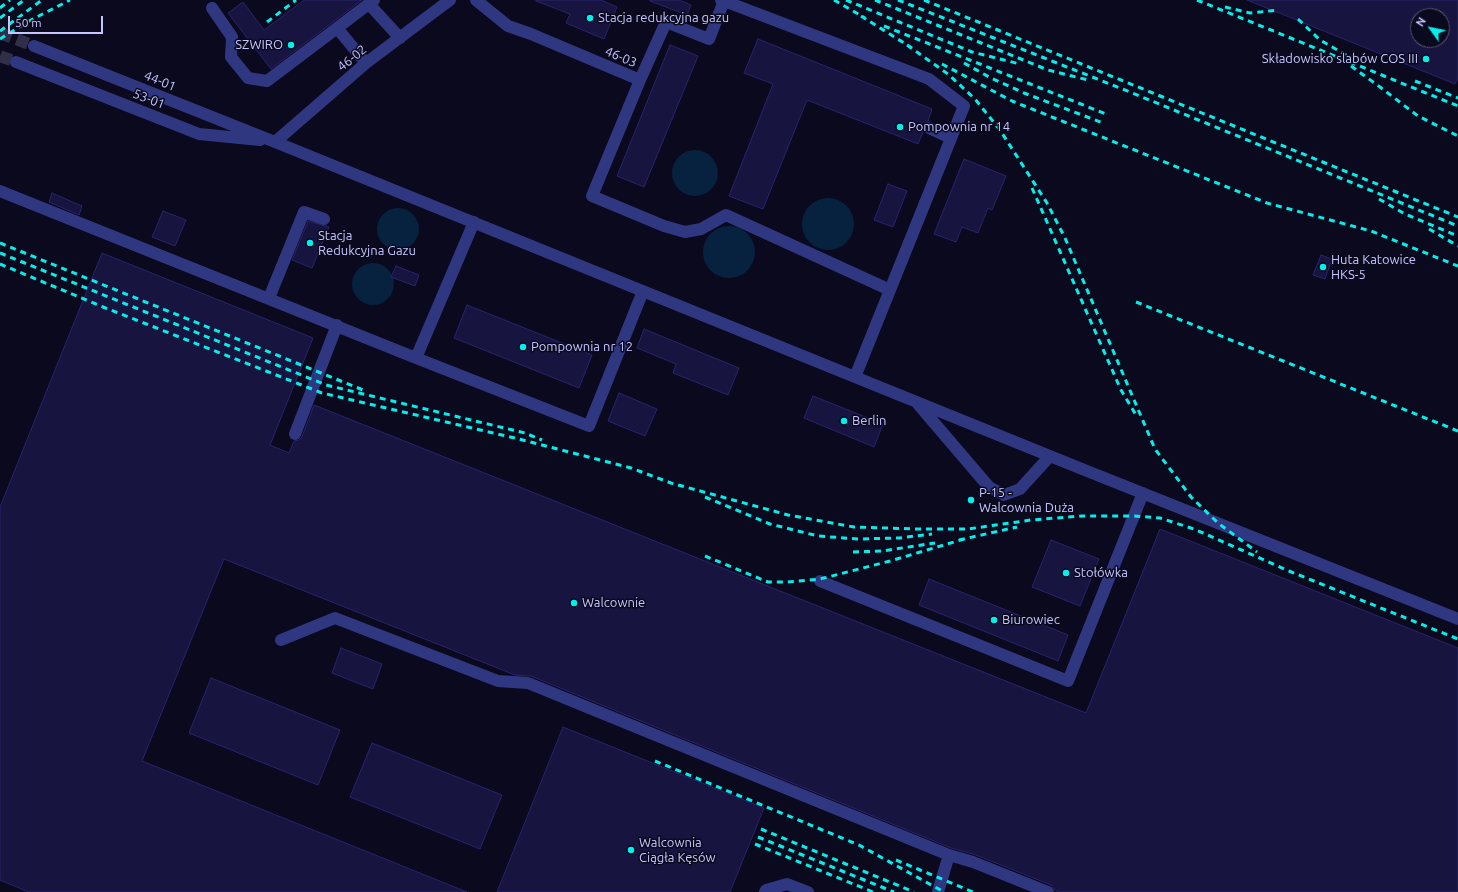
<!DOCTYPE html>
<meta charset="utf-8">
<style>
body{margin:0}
#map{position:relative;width:1458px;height:892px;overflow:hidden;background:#0a091d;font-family:Ubuntu,sans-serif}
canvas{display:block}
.north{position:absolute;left:1410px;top:8px;width:40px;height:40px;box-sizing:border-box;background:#0a091d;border:1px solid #557;border-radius:50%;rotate:303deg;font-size:11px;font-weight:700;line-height:16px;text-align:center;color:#c5c6ff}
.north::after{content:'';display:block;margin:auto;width:14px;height:18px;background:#00f0eb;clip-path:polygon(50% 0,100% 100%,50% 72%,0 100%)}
.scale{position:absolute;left:8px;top:16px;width:95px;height:18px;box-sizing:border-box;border:2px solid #c5c6ff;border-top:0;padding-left:5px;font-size:12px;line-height:14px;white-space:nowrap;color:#c5c6ff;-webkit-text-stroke:3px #0a091d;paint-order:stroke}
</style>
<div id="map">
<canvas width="1458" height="892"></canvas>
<div class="north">N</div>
<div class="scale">50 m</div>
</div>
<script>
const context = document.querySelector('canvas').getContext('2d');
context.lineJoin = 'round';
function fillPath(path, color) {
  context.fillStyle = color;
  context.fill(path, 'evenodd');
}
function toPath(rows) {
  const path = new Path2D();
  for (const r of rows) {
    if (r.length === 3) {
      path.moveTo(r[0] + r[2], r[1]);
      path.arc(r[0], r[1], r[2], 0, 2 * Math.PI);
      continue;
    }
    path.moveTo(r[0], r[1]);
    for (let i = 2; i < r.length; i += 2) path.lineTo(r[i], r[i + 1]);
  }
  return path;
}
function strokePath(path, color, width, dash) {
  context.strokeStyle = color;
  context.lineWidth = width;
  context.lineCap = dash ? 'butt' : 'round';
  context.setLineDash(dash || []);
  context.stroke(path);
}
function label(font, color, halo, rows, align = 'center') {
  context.font = font + ' Ubuntu,sans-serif';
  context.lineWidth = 3;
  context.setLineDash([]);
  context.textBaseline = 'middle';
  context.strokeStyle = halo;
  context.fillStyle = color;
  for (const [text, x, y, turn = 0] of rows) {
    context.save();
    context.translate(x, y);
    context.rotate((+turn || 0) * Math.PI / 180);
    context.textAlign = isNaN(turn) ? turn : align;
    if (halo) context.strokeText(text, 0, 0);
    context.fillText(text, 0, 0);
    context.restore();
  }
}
fillPath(toPath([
 [695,173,23],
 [828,224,26],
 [398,229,21],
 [729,252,26],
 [373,284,21]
]), '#06223f');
const building = toPath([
 [304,0,362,0,271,69,228,13,243,2,264,30,304,0],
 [536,0,601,0,617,7,604,39,566,23,570,14,536,1,536,0],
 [650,0,679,0,691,5,687,15,650,1,650,0],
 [1247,0,1458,0,1458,78,1455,84,1247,0],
 [1418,16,1442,16,1442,40,1418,40,1418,16],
 [758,39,932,109,928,121,922,125,923,132,918,144,807,100,763,209,729,196,773,84,744,73,758,39],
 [670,45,698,56,644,187,617,176,670,45],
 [964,159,1006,176,992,210,988,208,978,233,962,227,956,242,934,234,964,159],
 [888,184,907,191,893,227,874,220,888,184],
 [52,193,82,206,79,215,49,202,52,193],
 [163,211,186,220,175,246,152,237,163,211],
 [308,221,329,227,312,268,292,260,308,221],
 [102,253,313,338,270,445,289,453,294,441,299,440,302,437,314,405,1086,713,1160,529,1458,648,1458,892,1060,892,1055,890,1051,885,976,855,951,848,531,676,515,675,224,559,142,761,467,892,29,892,0,880,0,507,102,253],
 [1321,255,1332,259,1325,279,1313,275,1321,255],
 [396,266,419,275,415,286,391,277,396,266],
 [467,305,592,355,579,388,454,338,467,305],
 [644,329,739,368,728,395,673,373,676,364,637,348,644,329],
 [619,393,657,409,645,436,608,421,619,393],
 [813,396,883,424,874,447,804,418,813,396],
 [1051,540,1099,559,1080,606,1032,587,1051,540],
 [929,579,1068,635,1058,661,919,605,929,579],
 [341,648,382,664,373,689,332,673,341,648],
 [211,678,340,730,318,785,189,733,211,678],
 [563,727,764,808,730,892,497,892,563,727],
 [372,743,502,795,480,849,350,797,372,743]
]);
fillPath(building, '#171440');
strokePath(building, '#29246e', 1);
strokePath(toPath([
 [0,33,34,46],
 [0,56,16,62]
]), '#2f2f4a', 12, [12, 6]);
strokePath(toPath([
 [476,0,508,26,531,34,640,80,666,22,709,39,724,1,721,0],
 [724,1,929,79,964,106,855,377],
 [369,4,400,38],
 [212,8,232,37,231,57,248,78,267,81,374,0],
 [337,28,366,63],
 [34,46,275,142,1082,469,1458,619],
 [16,62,199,134,260,140],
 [640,80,592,196,664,226,685,232,701,229,726,215,890,290],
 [929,128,951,138],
 [275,142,366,63,450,0],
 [0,191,416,358,474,222],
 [269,298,304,212,324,219],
 [416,358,589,426,643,291],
 [918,404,989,487,1004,495,1020,489,1050,456],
 [295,434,337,325],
 [820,581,1068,681,1143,493],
 [281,640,335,618,498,681,528,683,949,855,973,862,1048,892],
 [765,892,766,890,787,884,808,892],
 [938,892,949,855]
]), '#303781', 12);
strokePath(toPath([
 [834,0,865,18],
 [846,0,972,52,1020,64],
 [875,0,1048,70,1088,80],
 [898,0,1120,88,1458,226],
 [924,0,1458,217],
 [1197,0,1458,106],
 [1225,7,1250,13,1279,10],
 [0,8,10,0],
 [861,16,912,48],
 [0,18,24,0],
 [1298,19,1320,40,1353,59],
 [267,22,296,0],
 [884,26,1106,114],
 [0,31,42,0],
 [0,39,29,21,70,0],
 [907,45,948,74,975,99,1000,130,1047,203,1065,238,1155,449,1191,497,1218,523,1257,552],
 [964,63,989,77,1024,93,1103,123],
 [942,64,1012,101,1267,203,1371,231,1458,266],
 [1351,66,1380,87,1418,116,1458,136],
 [1415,81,1458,98],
 [1032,188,1121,390,1136,415],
 [1379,199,1405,214,1458,236],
 [1429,229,1458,246],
 [0,243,363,390],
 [0,253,326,385,525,433,542,440],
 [0,264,103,307,322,393,519,439,631,468,671,483,788,515,854,527,918,529,968,529,1031,520,1082,516,1134,516,1160,518,1194,529,1289,571,1458,639],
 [1136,302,1458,431],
 [705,497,770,524,818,536,858,539,899,538,932,534],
 [959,540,1017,527],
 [853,552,882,551,935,543],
 [705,556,768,582,787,582,820,579,890,561,964,539],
 [655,761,859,845,944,892],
 [761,829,914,892],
 [758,837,894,892],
 [755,844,873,892],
 [896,860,973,892]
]), '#00f0eb', 3, [6, 5]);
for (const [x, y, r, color] of [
 [590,18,4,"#00f0eb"],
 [291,45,4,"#00f0eb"],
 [1426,59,4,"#00f0eb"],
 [900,127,4,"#00f0eb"],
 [310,243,4,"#00f0eb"],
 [1323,267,4,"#00f0eb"],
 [523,347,4,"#00f0eb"],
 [844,421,4,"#00f0eb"],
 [971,500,4,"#00f0eb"],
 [1066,573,4,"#00f0eb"],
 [574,603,4,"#00f0eb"],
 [994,620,4,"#00f0eb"],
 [631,850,4,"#00f0eb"]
]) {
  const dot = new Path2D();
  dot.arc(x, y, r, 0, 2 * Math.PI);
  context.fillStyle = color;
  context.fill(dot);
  strokePath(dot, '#0a091d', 1.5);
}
label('13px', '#c5c6ff', '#0a091d', [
 ["Stacja redukcyjna gazu",598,18],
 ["SZWIRO",283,45,"right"],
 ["Składowisko slabów COS III",1418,59,"right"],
 ["Pompownia nr 14",908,127],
 ["Stacja",318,236],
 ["Redukcyjna Gazu",318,251],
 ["Huta Katowice",1331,260],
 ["HKS-5",1331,275],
 ["Pompownia nr 12",531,347],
 ["Berlin",852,421],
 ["P-15 -",979,493],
 ["Walcownia Duża",979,508],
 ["Stołówka",1074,573],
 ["Walcownie",582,603],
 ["Biurowiec",1002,620],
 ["Walcownia",639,843],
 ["Ciągła Kęsów",639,858]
], 'left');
label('13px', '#c5c6ff', '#0a091d', [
 ["46-03",621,57,23],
 ["46-02",352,58,-39],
 ["44-01",160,81,22],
 ["53-01",149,99,21]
]);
</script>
